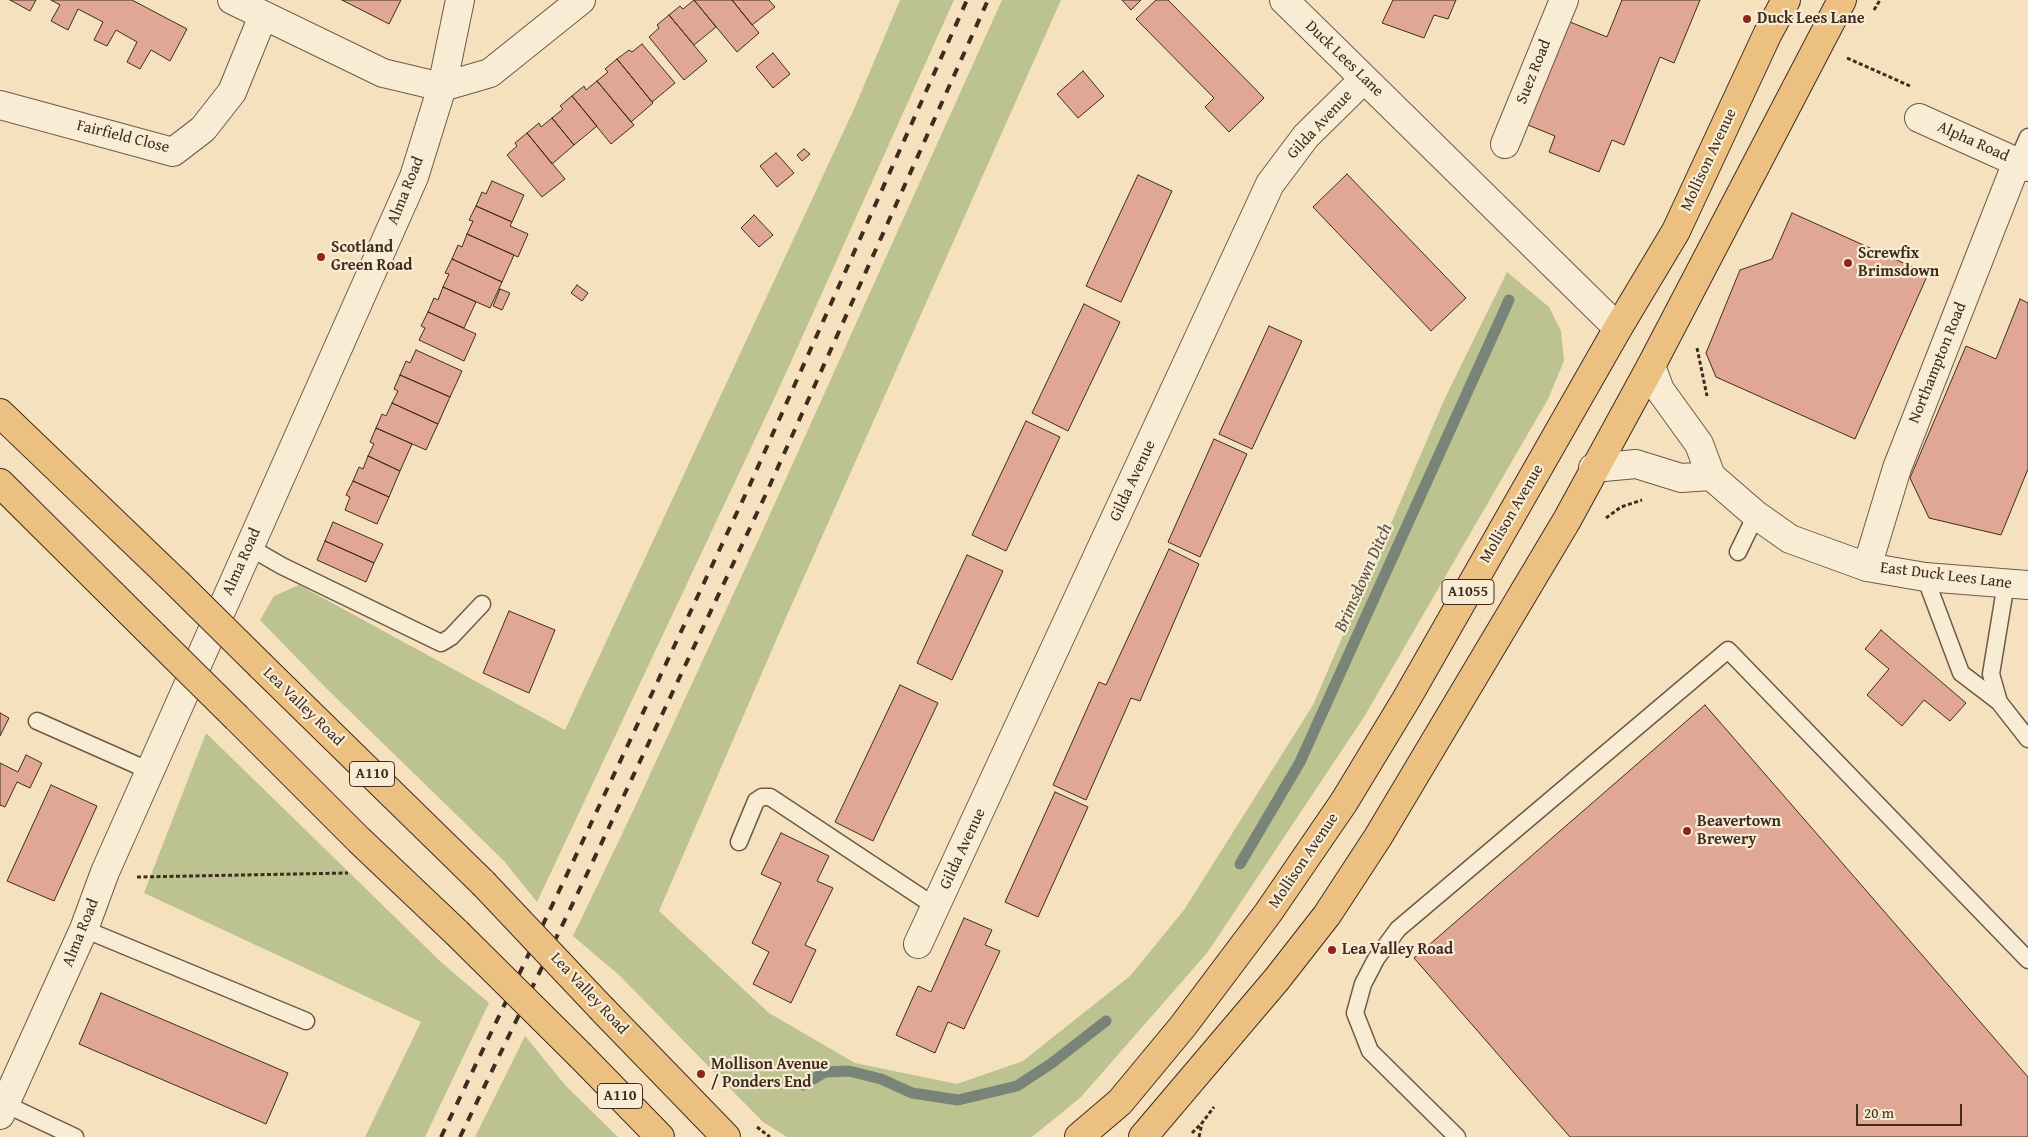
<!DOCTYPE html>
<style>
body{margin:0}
#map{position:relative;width:2028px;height:1137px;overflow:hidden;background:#f6e1bf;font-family:"Gentium Book Plus",serif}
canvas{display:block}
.scale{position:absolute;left:1856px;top:1104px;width:106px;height:22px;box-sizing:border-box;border:2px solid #402c1f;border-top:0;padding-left:6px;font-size:15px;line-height:18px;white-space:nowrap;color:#402c1f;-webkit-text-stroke:4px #f9ecd5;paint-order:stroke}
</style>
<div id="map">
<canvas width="2028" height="1137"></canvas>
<div class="scale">20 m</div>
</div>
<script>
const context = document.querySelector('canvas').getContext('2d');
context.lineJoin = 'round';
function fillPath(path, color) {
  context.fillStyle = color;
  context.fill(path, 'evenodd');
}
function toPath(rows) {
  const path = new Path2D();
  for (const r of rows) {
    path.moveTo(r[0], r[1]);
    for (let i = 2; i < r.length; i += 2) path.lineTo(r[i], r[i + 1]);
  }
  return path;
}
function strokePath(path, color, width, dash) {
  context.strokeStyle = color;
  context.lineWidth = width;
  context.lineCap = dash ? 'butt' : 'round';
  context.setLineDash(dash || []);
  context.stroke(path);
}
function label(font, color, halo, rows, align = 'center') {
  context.font = font + ' "Gentium Book Plus",serif';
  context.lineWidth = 4.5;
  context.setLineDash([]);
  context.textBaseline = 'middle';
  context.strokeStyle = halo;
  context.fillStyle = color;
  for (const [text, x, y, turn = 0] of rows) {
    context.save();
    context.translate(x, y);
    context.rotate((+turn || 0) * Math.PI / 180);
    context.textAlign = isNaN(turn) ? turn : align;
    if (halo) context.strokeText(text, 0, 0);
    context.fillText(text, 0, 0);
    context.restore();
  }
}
fillPath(toPath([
 [900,0,954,0,781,384,537,902,504,861,326,688,260,620,274,596,299,585,565,730,854,109],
 [1002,0,1061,0,784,622,659,911,769,1013,855,1063,957,1084,1023,1061,1130,976,1184,910,1313,705,1445,398,1507,272,1549,307,1561,331,1564,361,1548,399,1364,717,1207,953,1081,1097,1032,1137,787,1137,763,1122,619,975,573,936,634,809,756,545],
 [206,733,441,962,489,1003,425,1137,365,1137,421,1022,144,893],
 [525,1036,566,1086,618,1137,475,1137]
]), '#bdc291');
strokePath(toPath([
 [1240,864,1300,762,1509,300],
 [803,1085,825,1072,849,1071,881,1079,912,1093,958,1100,1017,1086,1052,1063,1106,1021]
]), '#788477', 11);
const building = toPath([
 [10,0,36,0,30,11,10,0],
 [51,0,132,0,187,29,170,61,151,50,140,69,127,62,137,42,116,30,107,46,94,40,103,22,78,9,68,30,51,21,60,5,51,0],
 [342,0,401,0,389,24,342,0],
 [694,0,732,0,759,33,737,52,694,0],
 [694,0,716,27,694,45,669,15,680,6,683,9,694,0],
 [732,0,769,0,775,7,752,25,732,0],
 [1122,0,1141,0,1131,10,1122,0],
 [1156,0,1168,0,1264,98,1229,132,1205,107,1214,98,1136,19,1156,0],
 [1393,0,1456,0,1448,19,1434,15,1424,38,1382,23,1393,0],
 [1622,0,1700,0,1674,63,1660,57,1624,145,1612,140,1599,172,1549,152,1555,136,1528,125,1570,22,1607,37,1622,0],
 [669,15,707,61,684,80,649,37,659,28,657,25,669,15],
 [642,44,675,83,652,102,617,59,629,50,632,52,642,44],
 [773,53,790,74,773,88,756,67,773,53],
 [617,59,653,103,631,122,597,81,608,72,605,69,617,59],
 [1083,71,1104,96,1078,118,1057,94,1083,71],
 [597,81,634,125,611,144,572,96,584,86,586,90,597,81],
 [572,96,597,126,574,145,552,118,563,109,560,106,572,96],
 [552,118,574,145,552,164,527,133,539,123,541,127,552,118],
 [527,133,565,179,542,197,507,155,517,146,515,143,527,133],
 [804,149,810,154,802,161,797,155,804,149],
 [776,153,794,173,777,187,760,166,776,153],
 [1347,174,1466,298,1431,331,1313,207,1347,174],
 [1138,175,1172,191,1121,302,1086,286,1138,175],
 [492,181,524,195,512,222,476,206,482,192,486,194,492,181],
 [476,206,512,222,510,226,528,234,518,257,467,234,473,221,469,220,476,206],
 [1792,213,1928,274,1855,439,1716,377,1706,353,1740,270,1772,259,1792,213],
 [754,215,773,235,759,247,741,228,754,215],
 [467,234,514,255,502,282,452,259,458,245,462,247,467,234],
 [452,259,502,282,490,308,443,287,449,274,445,273,452,259],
 [577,285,588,293,582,301,571,293,577,285],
 [443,287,476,302,464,328,428,312,434,298,438,300,443,287],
 [500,289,510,293,502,310,493,306,500,289],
 [2020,299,2028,303,2028,469,2001,535,1929,518,1910,478,1966,346,1996,359,2020,299],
 [1084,304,1120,322,1068,431,1032,413,1084,304],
 [428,312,476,334,464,361,419,340,425,328,421,326,428,312],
 [1269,326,1302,341,1252,449,1219,434,1269,326],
 [416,350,462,371,450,397,400,375,406,361,410,363,416,350],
 [400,375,450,397,438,424,392,403,398,391,394,389,400,375],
 [392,403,438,424,426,450,376,428,382,414,386,416,392,403],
 [1026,421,1060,437,1006,551,972,535,1026,421],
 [376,428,412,444,400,471,368,456,374,444,370,442,376,428],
 [1214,439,1247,454,1200,557,1168,542,1214,439],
 [368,456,400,471,389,497,353,481,359,467,363,469,368,456],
 [353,481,389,497,377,524,345,510,350,497,346,495,353,481],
 [333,522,383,544,374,563,325,541,333,522],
 [325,541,374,563,366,582,317,560,325,541],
 [1169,549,1199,564,1140,701,1131,698,1086,800,1053,785,1099,682,1106,685,1169,549],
 [967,555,1003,571,952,680,917,663,967,555],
 [509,611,555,630,529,693,483,673,509,611],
 [1881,630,1966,703,1950,721,1924,700,1902,726,1867,695,1889,669,1865,649,1881,630],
 [900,685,938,703,873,841,835,822,900,685],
 [1705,705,2028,1077,2028,1137,1570,1137,1414,958,1705,705],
 [0,713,9,718,0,736,0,713],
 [26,755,42,763,30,788,17,782,5,807,0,805,0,763,18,772,26,755],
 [51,785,97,806,54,901,7,881,51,785],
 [1055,792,1088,807,1038,917,1005,902,1055,792],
 [781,833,829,856,817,881,833,888,805,945,816,950,791,1003,753,984,769,952,752,943,781,883,761,874,781,833],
 [964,918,992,930,985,945,1000,951,964,1029,948,1022,935,1053,896,1035,918,986,931,992,964,918],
 [101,993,288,1073,266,1124,79,1044,101,993]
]);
fillPath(building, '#e0a795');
strokePath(building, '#402c1f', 1);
const service = toPath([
 [2017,162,2028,137],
 [249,547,282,566,441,643,451,637,482,604],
 [1738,552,1756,515],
 [1925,577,1961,673,1999,702,2028,739],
 [1999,702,1991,674,2006,583],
 [37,721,150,771],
 [739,842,756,801,762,797,770,797,936,907],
 [84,929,306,1021],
 [5,1104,75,1137],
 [1457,1137,1370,1051,1355,1013,1363,984,1376,959,1398,929,1728,650,2028,960]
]);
const minor = toPath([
 [232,0,383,73,442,87,490,73,581,0],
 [1284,0,1618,328],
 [0,105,173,152,203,129,232,92,263,16],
 [1919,118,2028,167],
 [1505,144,1564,0],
 [1651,366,1660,390,1699,444,1711,476,1756,515,1790,539,1867,567,1925,577,2028,585],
 [1593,468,1636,464,1681,478,1711,476],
 [1867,567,1897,468,2017,162],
 [918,944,1270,184,1306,136,1364,79]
]);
const tertiary = toPath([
 [0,1115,84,929,105,872,414,177,442,87,460,0]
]);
const primary = toPath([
 [0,413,176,582],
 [0,483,153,635],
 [261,666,483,883],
 [237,718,359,840,457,933],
 [603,1010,726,1137],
 [581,1056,660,1137],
 [1079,1137,1120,1102,1183,1026,1268,913,1344,802,1407,698,1618,328,1676,231,1768,33,1786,0],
 [1143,1137,1277,979,1327,915,1378,837,1567,520,1651,366,1842,0]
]);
strokePath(service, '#6e5947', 19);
strokePath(minor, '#6e5947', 30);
strokePath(tertiary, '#6e5947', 30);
strokePath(primary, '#402c1f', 30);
strokePath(toPath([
 [1874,10,1880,0],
 [1847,58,1910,86],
 [1697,348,1707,396],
 [1606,518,1621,507,1642,500],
 [137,877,348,873],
 [757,1127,770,1137],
 [1192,1133,1202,1123],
 [1199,1137,1202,1123,1214,1107]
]), '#402c1f', 3, [4, 2.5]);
strokePath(service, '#f9ecd5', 16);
strokePath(minor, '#f9ecd5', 28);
strokePath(tertiary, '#f9ecd5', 28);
strokePath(primary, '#ebc080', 28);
strokePath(toPath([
 [441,1137,571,866,748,489,967,0],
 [460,1137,586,876,765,496,988,0]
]), '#402c1f', 4, [9, 9]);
const primaryBridge = toPath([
 [176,582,261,666],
 [153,635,237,718],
 [483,883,603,1010],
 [457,933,581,1056]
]);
strokePath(primaryBridge, '#402c1f', 30, []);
strokePath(primaryBridge, '#ebc080', 28);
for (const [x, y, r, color] of [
 [1747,19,5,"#8f2418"],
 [321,257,5,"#8f2418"],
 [1848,263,5,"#8f2418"],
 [1687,831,5,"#8f2418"],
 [1332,950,5,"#8f2418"],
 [701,1074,5,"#8f2418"]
]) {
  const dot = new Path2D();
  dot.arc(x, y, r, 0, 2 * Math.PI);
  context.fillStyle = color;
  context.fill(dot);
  strokePath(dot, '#f9ecd5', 2);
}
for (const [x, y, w] of [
 [1468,592,52],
 [372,774,45],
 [620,1096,45]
]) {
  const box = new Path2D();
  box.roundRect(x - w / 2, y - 12.5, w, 25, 4);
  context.fillStyle = '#f9ecd5';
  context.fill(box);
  strokePath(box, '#402c1f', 1);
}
label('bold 15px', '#402c1f', null, [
 ["A1055",1468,592],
 ["A110",372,774],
 ["A110",620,1096]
]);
label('bold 16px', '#402c1f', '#f9ecd5', [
 ["Duck Lees Lane",1757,19],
 ["Scotland",331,248],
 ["Green Road",331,266],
 ["Screwfix",1858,254],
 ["Brimsdown",1858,272],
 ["Beavertown",1697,822],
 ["Brewery",1697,840],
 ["Lea Valley Road",1342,950],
 ["Mollison Avenue",711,1065],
 ["/ Ponders End",711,1083]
], 'left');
label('16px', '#402c1f', '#f9ecd5', [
 ["Duck Lees Lane",1344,59,44],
 ["Suez Road",1534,72,-68],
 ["Gilda Avenue",1320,125,-47],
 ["Fairfield Close",123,137,14],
 ["Alpha Road",1973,142,24],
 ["Mollison Avenue",1709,160,-65],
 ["Alma Road",406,191,-68],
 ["Northampton Road",1938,363,-68],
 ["Gilda Avenue",1133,481,-65],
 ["Mollison Avenue",1512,514,-60],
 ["Alma Road",242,562,-66],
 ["East Duck Lees Lane",1946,576,7],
 ["Lea Valley Road",303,707,44],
 ["Gilda Avenue",963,849,-65],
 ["Mollison Avenue",1304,861,-56],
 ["Alma Road",81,933,-68],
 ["Lea Valley Road",589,994,47]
]);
label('italic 18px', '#575044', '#f9ecd5', [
 ["Brimsdown Ditch",1364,578,-66]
]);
</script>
